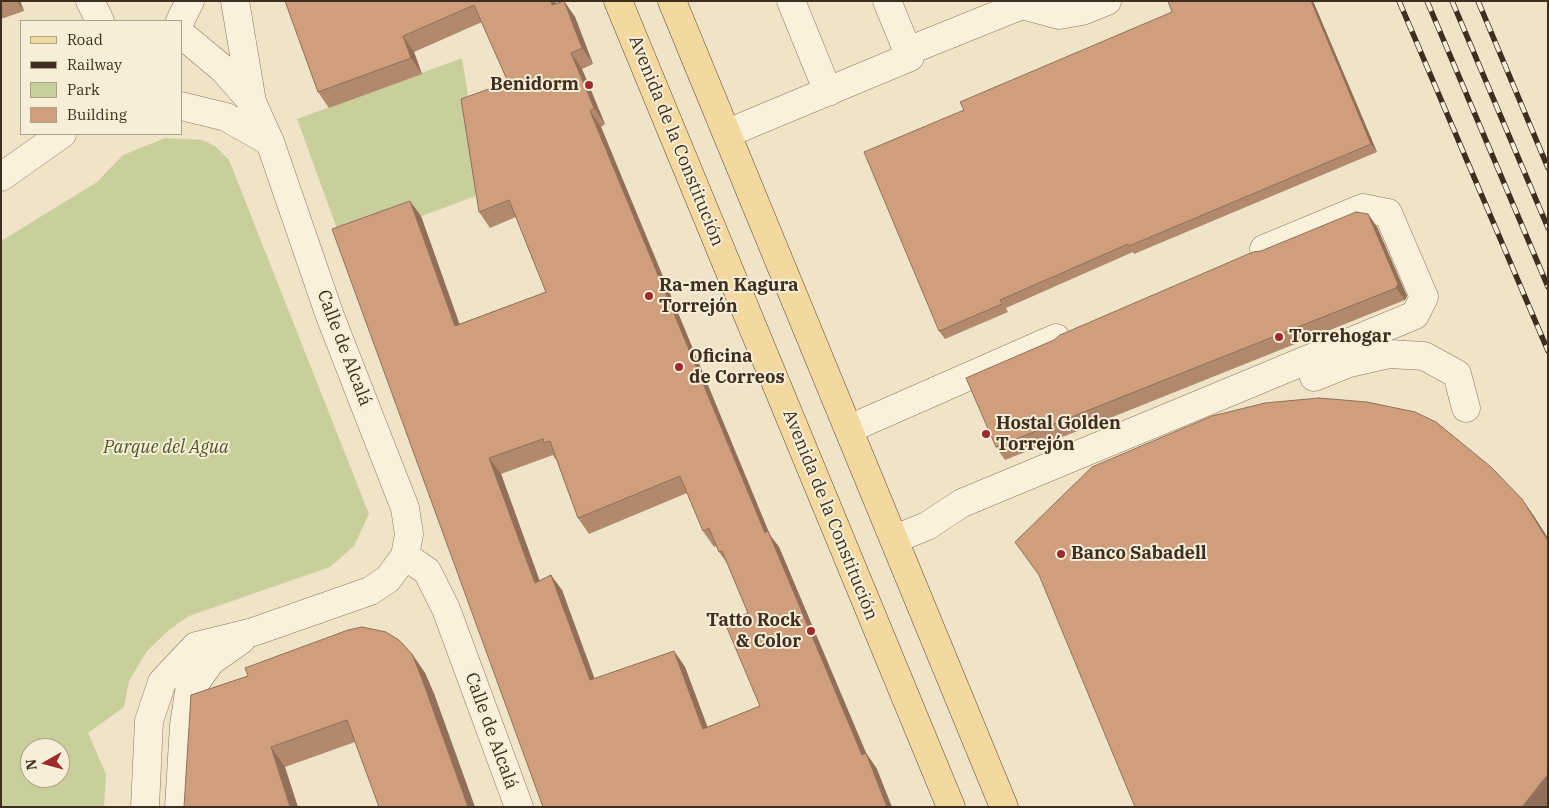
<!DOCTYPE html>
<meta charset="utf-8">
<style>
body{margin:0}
#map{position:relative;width:1549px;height:808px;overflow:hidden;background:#f0e4c8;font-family:"IBM Plex Serif",serif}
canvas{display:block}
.frame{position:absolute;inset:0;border:2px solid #3d2e20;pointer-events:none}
.legend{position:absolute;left:20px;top:20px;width:162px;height:115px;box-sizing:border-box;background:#f7eed8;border:1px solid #ada18e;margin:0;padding:6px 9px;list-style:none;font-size:15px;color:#3d2e20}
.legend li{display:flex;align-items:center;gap:10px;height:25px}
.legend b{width:25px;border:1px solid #ada18e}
.north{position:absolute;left:20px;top:738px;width:50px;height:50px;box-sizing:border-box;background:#f7eed8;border:1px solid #ada18e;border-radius:50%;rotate:263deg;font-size:14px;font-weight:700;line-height:20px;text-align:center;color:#3d2e20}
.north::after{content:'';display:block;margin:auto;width:18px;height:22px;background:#9e2a2b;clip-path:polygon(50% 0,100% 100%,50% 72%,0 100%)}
</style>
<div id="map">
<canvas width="1549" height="808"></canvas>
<div class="frame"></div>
<ul class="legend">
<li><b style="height:6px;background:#f3d9a0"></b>Road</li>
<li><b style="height:6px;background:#3d2e20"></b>Railway</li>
<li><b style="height:14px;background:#c9cf9b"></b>Park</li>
<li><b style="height:14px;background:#cf9f7d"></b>Building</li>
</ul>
<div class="north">N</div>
</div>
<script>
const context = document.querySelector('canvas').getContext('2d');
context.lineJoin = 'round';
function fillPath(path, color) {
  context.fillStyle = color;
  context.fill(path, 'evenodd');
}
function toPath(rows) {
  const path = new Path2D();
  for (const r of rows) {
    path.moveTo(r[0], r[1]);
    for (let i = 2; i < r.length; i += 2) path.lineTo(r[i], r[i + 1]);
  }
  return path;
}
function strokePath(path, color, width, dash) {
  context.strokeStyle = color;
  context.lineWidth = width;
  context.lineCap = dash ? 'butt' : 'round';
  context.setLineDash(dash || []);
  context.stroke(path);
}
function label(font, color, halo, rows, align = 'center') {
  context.font = font + ' "IBM Plex Serif",serif';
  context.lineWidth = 4;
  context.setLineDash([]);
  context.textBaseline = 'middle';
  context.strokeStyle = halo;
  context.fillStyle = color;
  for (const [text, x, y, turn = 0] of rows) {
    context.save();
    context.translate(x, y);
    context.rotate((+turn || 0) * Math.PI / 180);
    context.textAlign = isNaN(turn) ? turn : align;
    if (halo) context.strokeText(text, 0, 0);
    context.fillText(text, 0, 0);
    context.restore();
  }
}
fillPath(toPath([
 [462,58,484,193,343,245,297,119],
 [165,138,202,140,215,146,229,160,369,514,354,546,330,567,189,616,169,630,147,651,129,681,124,707,88,733,106,774,104,807,1,807,1,241,97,182,123,155],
 [30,748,60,748,60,778,30,778]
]), '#c9cf9b');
const minor = toPath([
 [90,1,100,21],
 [791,1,828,92],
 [1022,5,1059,15,1082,11,1107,1],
 [180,21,190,1],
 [181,34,223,69,252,102],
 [908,51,1022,5,1021,1],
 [181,106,226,117,270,142],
 [728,133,910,57,887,1],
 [1,177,62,134],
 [1314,377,1349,363,1389,354,1424,356,1457,374,1466,408],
 [849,429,1056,338],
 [895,539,927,526,962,503,1415,315,1424,297,1388,213,1363,208,1264,249],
 [405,556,427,571,446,609,519,807],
 [145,807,149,721,162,682,196,646,253,632,370,591,388,579,405,556,409,534,405,508,330,316,270,142,252,102,235,1],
 [179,807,184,725,189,692,211,661,241,640]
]);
const major = toPath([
 [618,1,951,807],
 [672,1,1004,807]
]);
strokePath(minor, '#8d765c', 29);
strokePath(major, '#5b4430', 29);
strokePath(minor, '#faf1dc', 28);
strokePath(major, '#f3d9a0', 28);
const rail = toPath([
 [1399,1,1548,351],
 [1427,1,1548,287],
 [1452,1,1548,228],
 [1478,1,1548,168]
]);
strokePath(rail, '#3d2e20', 5.5);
strokePath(rail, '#f7eed8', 4, [11]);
fillPath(toPath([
 [1,1,20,1,24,11,1,19],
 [285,1,555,1,556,3,564,1,575,17,593,64,582,69,605,124,601,127,770,535,779,547,866,753,877,769,543,807,421,216,459,324,546,292,516,217,490,228,479,212,508,82,482,22,414,52,422,74,329,108,318,92],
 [553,455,555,459,556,459,578,518,589,534,687,493,703,531,714,547,716,546,719,552,727,563,748,613,760,706,707,727,685,667,674,651,594,679,562,590,539,580,501,474],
 [1313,1,1377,152,1134,254,1133,252,1006,308,1008,312,945,339,939,331,964,110,1172,12],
 [1368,214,1377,227,1407,296,1405,300,1005,460,996,447],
 [399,640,412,654,425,673,435,696,355,742,285,767,184,807]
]), '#b2896c');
fillPath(toPath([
 [17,1,20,1,24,11],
 [551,1,555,1,563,21,552,5],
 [564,1,575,17,593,64,582,48],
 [1311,1,1313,1,1377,152,1371,144],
 [403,36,414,52,422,74,411,58],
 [571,53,582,69,605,124,594,108],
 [590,111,601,127,770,535,779,547,872,767,866,753,877,769,892,807,887,807,862,755,765,533],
 [410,201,421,216,466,342,455,326],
 [1368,214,1377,227,1407,296,1405,300,1396,288],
 [489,458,501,474,546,598,535,583],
 [1522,499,1534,516,1548,538,1548,541],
 [551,575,562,590,601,696,590,680],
 [674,651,685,667,714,744,703,729],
 [412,654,425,673,435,696,475,807,468,807],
 [271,747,285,767,298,807,290,807],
 [1548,774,1548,806,1522,807]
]), '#916f58');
const building = toPath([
 [285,1,551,1,552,5,564,1,582,48,571,53,594,108,590,111,765,533,768,531,862,755,866,753,887,807,543,807,332,229,410,201,455,326,546,292,509,200,479,212,461,99,508,82,474,5,403,36,411,58,318,92,285,1],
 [543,439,544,443,550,441,578,518,680,476,703,531,709,528,719,552,722,551,748,613,725,623,760,706,703,729,674,651,590,680,551,575,535,583,489,458,543,439],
 [1168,1,1311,1,1371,144,1129,246,1128,244,1000,300,1002,304,939,331,864,152,964,110,960,102,1172,12,1168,1],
 [1356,212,1368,214,1398,284,1396,288,996,447,966,378,1054,340,1060,335,1253,252,1261,251,1356,212],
 [1319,398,1367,402,1415,412,1436,422,1491,467,1522,499,1548,541,1548,774,1522,807,1135,807,1039,575,1015,542,1092,467,1212,416,1265,403,1319,398],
 [362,627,386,632,399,640,412,654,421,676,468,807,379,807,347,720,271,747,290,807,184,807,191,695,248,676,245,668,348,630,362,627]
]);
fillPath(building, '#cf9f7d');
strokePath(building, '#916f58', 1);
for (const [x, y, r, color] of [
 [589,85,5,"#9e2a2b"],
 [649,296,5,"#9e2a2b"],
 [1279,337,5,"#9e2a2b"],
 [679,367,5,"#9e2a2b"],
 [986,434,5,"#9e2a2b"],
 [1061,554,5,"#9e2a2b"],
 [811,631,5,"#9e2a2b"]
]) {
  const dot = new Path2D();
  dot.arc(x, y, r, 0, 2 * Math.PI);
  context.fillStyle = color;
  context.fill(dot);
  strokePath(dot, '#f7eed8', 2);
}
label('bold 18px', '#3d2e20', '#f7eed8', [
 ["Benidorm",579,85,"right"],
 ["Ra-men Kagura",659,286],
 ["Torrejón",659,307],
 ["Torrehogar",1289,337],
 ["Oficina",689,357],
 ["de Correos",689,378],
 ["Hostal Golden",996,424],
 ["Torrejón",996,445],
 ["Banco Sabadell",1071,554],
 ["Tatto Rock",801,621,"right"],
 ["& Color",801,642,"right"]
], 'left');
label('18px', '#3d2e20', '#f7eed8', [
 ["Avenida de la Constitución",676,141,68],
 ["Calle de Alcalá",344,348,69],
 ["Avenida de la Constitución",830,515,68],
 ["Calle de Alcalá",491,731,70]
]);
label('italic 18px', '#4d5a26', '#f7eed8', [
 ["Parque del Agua",166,448]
]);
</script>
